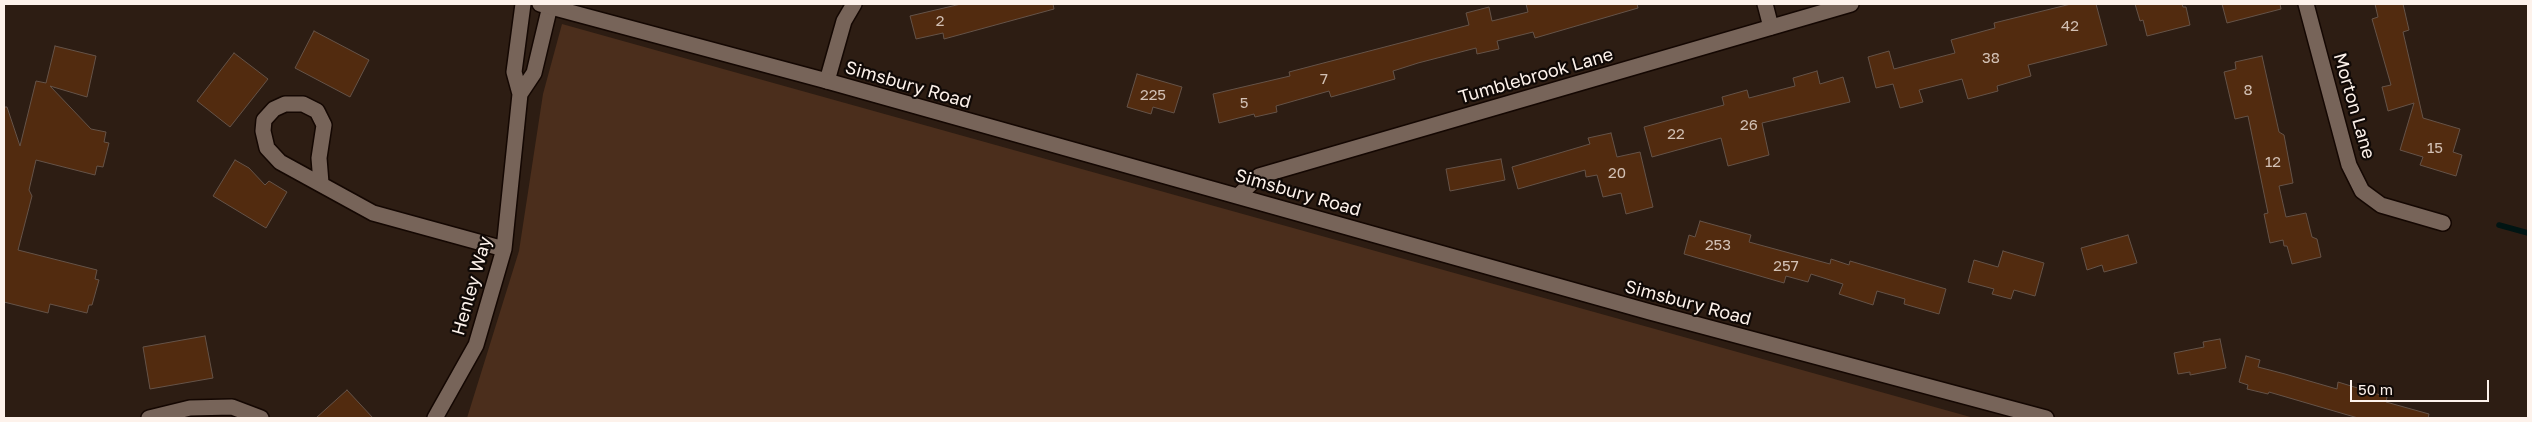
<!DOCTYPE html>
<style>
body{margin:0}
#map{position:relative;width:2532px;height:422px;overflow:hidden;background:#2d1d13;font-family:"Golos Text",sans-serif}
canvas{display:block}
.frame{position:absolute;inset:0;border:5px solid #fdf2eb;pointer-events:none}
.scale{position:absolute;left:2350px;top:380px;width:139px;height:22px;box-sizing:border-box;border:2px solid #fdf2eb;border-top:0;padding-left:6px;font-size:15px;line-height:18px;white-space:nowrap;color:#fdf2eb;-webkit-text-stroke:4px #100906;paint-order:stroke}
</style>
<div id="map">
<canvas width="2532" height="422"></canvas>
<div class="frame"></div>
<div class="scale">50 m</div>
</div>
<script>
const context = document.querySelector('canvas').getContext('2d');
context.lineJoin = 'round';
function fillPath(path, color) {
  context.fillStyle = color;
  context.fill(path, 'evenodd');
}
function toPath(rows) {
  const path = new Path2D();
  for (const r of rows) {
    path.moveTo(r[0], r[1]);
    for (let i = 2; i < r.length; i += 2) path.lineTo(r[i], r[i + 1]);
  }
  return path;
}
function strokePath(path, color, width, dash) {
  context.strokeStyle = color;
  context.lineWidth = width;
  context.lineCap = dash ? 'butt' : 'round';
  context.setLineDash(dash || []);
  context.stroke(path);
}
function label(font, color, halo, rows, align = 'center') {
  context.font = font + ' "Golos Text",sans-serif';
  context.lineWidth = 4.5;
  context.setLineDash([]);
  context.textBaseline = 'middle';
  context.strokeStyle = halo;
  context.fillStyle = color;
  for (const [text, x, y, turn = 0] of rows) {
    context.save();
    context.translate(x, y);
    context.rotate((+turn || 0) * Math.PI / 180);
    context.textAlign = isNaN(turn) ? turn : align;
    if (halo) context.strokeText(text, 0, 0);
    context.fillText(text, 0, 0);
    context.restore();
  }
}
fillPath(toPath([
 [562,24,1974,418,467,418,519,251,543,94]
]), '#4b2e1c');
strokePath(toPath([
 [2499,225,2528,233]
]), '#011513', 5.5);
const building = toPath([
 [961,4,1053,4,1054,9,944,39,943,33,916,39,910,16,961,4],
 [1526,4,1637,4,1638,8,1535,38,1533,32,1497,41,1499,49,1477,54,1476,48,1418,63,1393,71,1395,79,1331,97,1329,91,1276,106,1277,112,1255,117,1254,114,1219,123,1213,94,1290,76,1289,72,1469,25,1466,13,1489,7,1492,21,1528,12,1526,4],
 [2071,4,2096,4,2107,45,2028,65,2031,76,1997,86,1998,91,1968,99,1962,79,1919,90,1923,102,1900,108,1893,84,1876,88,1868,57,1889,51,1894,69,1955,53,1951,40,1995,28,1994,23,2071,4],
 [2135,4,2182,4,2183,7,2186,7,2190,25,2147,36,2143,20,2140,21,2135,4],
 [2222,4,2280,4,2281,9,2227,23,2222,4],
 [2375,4,2403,4,2409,30,2403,32,2423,118,2460,129,2453,152,2462,155,2456,176,2420,165,2423,157,2400,150,2414,103,2388,111,2382,87,2391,85,2372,19,2378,17,2375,4],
 [314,31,369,60,350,97,295,68,314,31],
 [55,46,96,56,87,97,50,86,91,129,106,132,104,142,109,143,103,167,97,166,95,175,36,160,29,190,32,196,18,250,97,270,95,279,99,280,92,305,89,305,87,313,50,304,48,313,4,302,4,107,7,107,20,146,36,81,46,83,55,46],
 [234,53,268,79,230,127,197,101,234,53],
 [2262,56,2279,132,2284,135,2293,183,2279,186,2286,217,2306,213,2312,237,2317,239,2321,257,2292,264,2287,246,2284,246,2283,240,2270,243,2264,214,2268,213,2248,116,2235,119,2224,72,2236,69,2235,62,2262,56],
 [1817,71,1820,84,1843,77,1850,102,1762,123,1769,155,1728,166,1721,138,1652,157,1644,127,1724,105,1722,97,1747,90,1749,98,1795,86,1793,78,1817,71],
 [1137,74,1182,87,1174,113,1153,107,1151,114,1127,107,1137,74],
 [1611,133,1617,157,1640,152,1653,207,1626,214,1621,193,1603,197,1597,175,1586,177,1585,170,1518,189,1512,167,1590,144,1588,138,1611,133],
 [1501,159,1505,180,1450,191,1446,169,1501,159],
 [235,160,249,168,265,185,269,181,287,192,266,228,213,196,235,160],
 [1700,221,1751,235,1749,242,1830,264,1831,259,1849,265,1850,261,1946,289,1939,314,1904,304,1905,299,1877,291,1873,305,1839,294,1843,284,1811,274,1808,282,1786,276,1784,283,1684,254,1689,235,1695,237,1700,221],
 [2128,235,2137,263,2104,272,2102,265,2087,270,2081,248,2128,235],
 [2003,251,2044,263,2035,296,2014,290,2011,299,1992,294,1994,289,1968,282,1974,260,1998,267,2003,251],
 [205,336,213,378,150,389,143,347,205,336],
 [2220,339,2226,368,2190,375,2190,372,2178,374,2174,353,2204,347,2203,342,2220,339],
 [2246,356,2260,360,2258,367,2285,374,2337,389,2338,382,2387,397,2386,402,2429,414,2428,418,2358,418,2269,392,2268,394,2247,389,2248,385,2239,382,2246,356],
 [347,390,373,418,316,418,347,390]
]);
fillPath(building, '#522b0f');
strokePath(building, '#655348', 1);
const street = toPath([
 [1765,4,1771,27],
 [2306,4,2349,165,2362,191,2381,205,2443,223],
 [827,81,844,21,854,4],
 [520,94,534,73,550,6],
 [321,183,319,158,324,125,317,111,303,104,285,104,274,109,264,120,263,131,267,148,280,162,373,213,504,249],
 [149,418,190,408,232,407,261,418],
 [435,418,476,345,504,249,520,94,514,72,523,4]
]);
const secondary = toPath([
 [540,4,827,81,1650,312,2046,418],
 [1238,196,1259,176,1851,4]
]);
strokePath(street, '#140702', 18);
strokePath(secondary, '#140702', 18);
strokePath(street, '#776459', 15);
strokePath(secondary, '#776459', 15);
label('15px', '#d2c0b4', null, [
 ["2",940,21],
 ["42",2070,26],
 ["38",1991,58],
 ["7",1324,79],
 ["8",2248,90],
 ["225",1153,95],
 ["5",1244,103],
 ["26",1749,125],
 ["22",1676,134],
 ["15",2435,148],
 ["12",2273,162],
 ["20",1617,173],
 ["253",1718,245],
 ["257",1786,266]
]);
label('18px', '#fdf2eb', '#100906', [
 ["Tumblebrook Lane",1536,76,-16],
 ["Simsbury Road",908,85,16],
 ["Morton Lane",2354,106,74],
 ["Simsbury Road",1298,193,16],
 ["Henley Way",472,286,-74],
 ["Simsbury Road",1688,303,15]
]);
</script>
